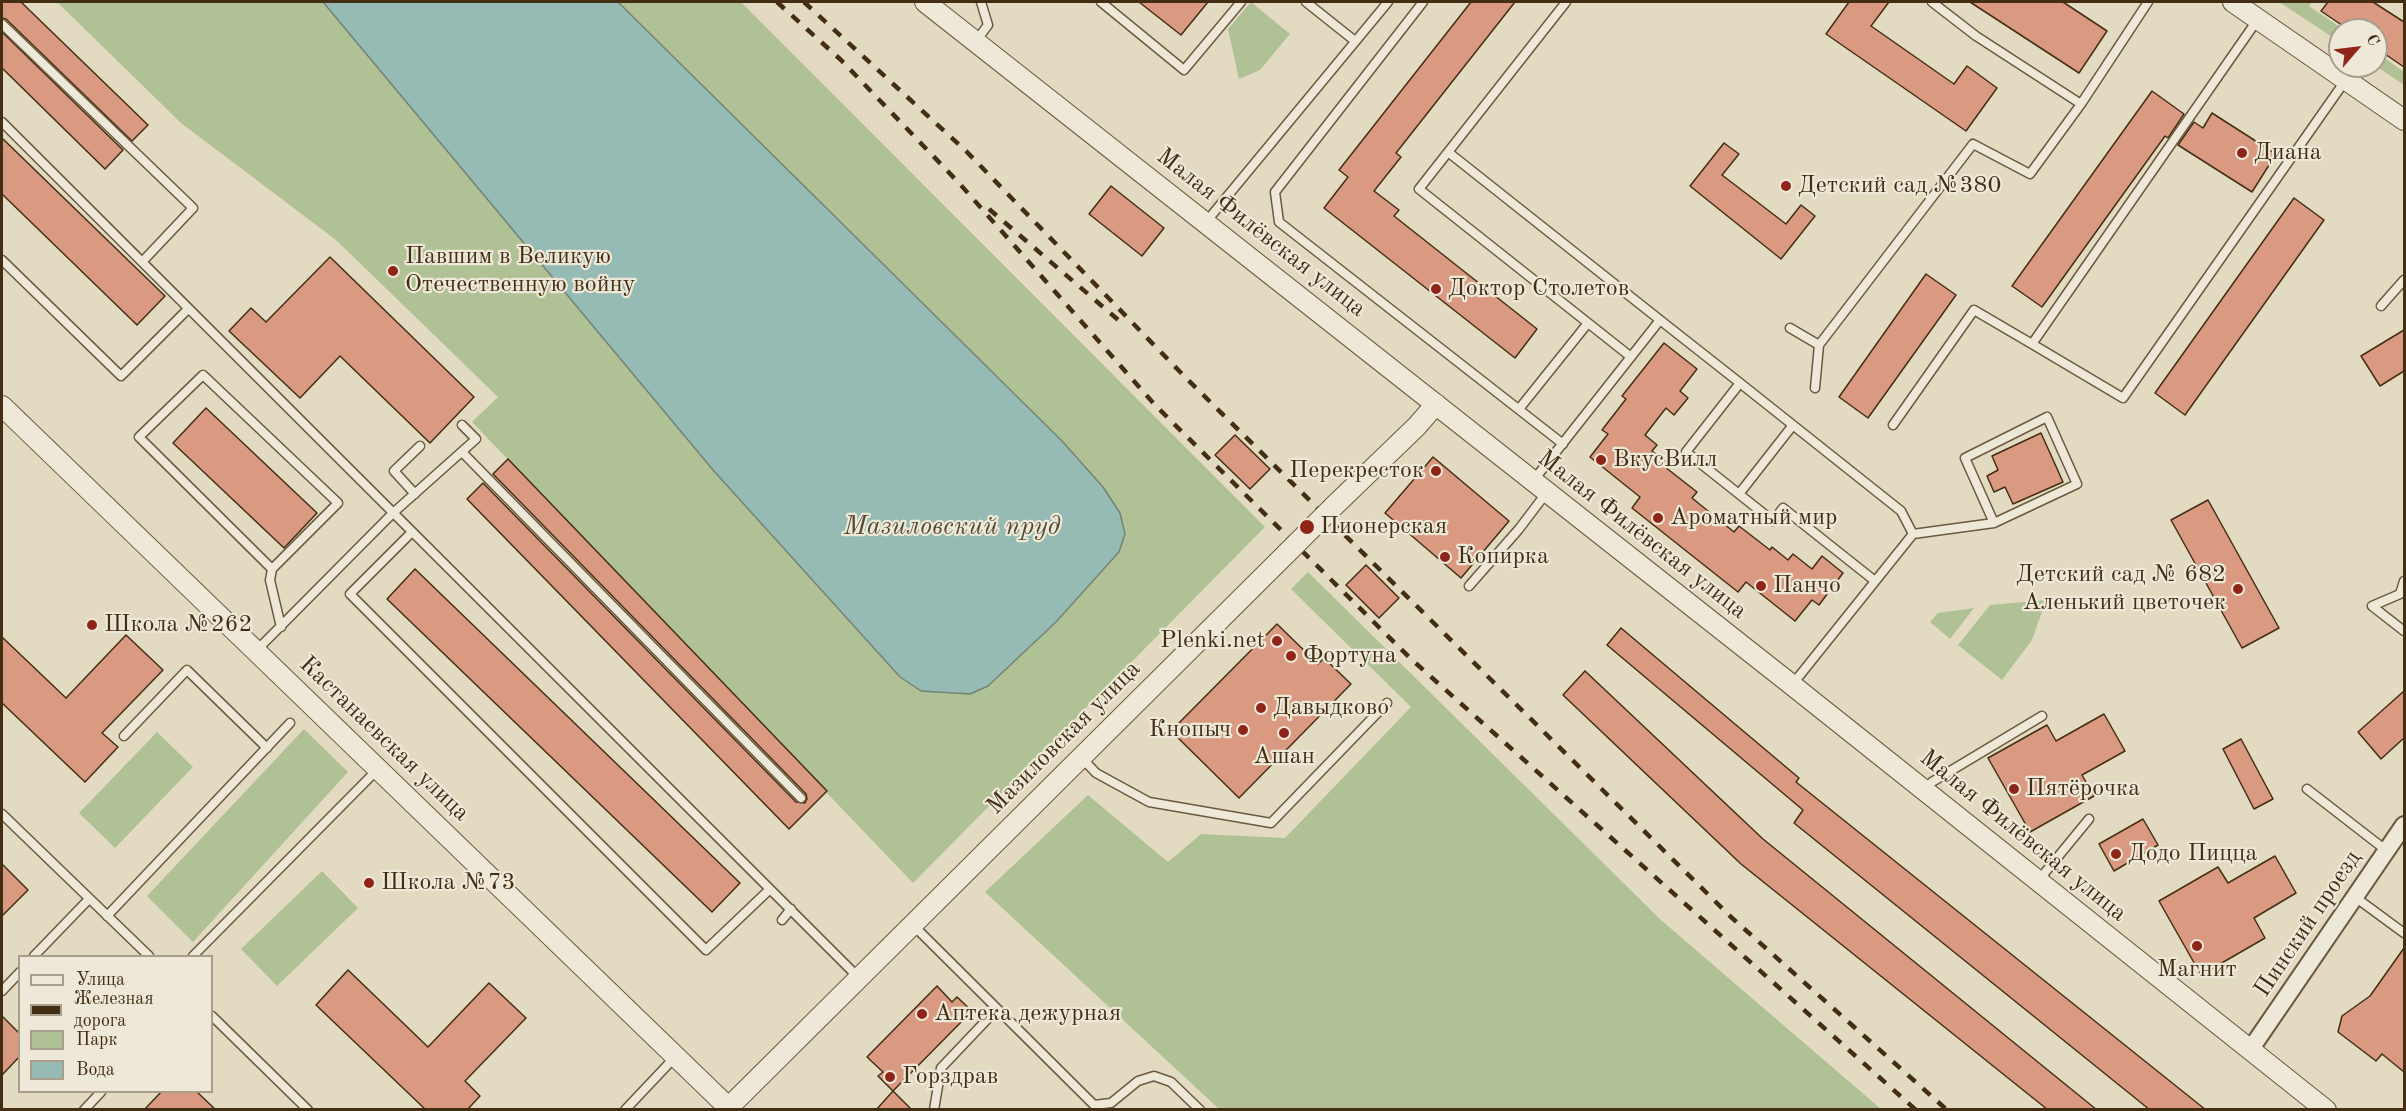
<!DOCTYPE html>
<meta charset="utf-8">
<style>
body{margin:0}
#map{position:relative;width:2406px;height:1111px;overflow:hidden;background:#e3dbc1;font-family:"Old Standard TT",serif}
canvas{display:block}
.frame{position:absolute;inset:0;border:3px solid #432e14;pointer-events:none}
.legend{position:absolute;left:18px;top:955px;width:195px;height:138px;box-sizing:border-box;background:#ede8d7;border:2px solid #a99e89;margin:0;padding:8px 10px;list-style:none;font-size:18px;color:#432e14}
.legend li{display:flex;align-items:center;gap:12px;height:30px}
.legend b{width:30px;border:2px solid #a99e89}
.north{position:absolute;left:2328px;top:18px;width:60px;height:60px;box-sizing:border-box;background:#ede8d7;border:2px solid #a99e89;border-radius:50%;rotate:62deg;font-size:16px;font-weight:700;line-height:24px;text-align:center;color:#432e14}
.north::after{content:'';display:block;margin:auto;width:21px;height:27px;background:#8f2418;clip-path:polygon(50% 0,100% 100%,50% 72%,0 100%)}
</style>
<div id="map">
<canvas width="2406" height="1111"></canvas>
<div class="frame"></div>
<ul class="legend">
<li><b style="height:8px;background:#ede8d7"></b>Улица</li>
<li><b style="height:8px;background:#432e14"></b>Железная дорога</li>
<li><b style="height:16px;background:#b0c196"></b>Парк</li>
<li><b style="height:16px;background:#95bbb4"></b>Вода</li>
</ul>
<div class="north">С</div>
</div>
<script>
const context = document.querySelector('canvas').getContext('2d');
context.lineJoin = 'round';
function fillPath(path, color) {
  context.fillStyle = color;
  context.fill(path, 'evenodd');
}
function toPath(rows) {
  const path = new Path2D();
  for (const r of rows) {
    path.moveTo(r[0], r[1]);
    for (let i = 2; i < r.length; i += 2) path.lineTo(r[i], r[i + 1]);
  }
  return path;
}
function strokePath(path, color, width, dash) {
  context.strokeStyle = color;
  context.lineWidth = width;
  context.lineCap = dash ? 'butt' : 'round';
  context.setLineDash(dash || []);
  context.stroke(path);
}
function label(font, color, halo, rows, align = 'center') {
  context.font = font + ' "Old Standard TT",serif';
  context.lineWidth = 4.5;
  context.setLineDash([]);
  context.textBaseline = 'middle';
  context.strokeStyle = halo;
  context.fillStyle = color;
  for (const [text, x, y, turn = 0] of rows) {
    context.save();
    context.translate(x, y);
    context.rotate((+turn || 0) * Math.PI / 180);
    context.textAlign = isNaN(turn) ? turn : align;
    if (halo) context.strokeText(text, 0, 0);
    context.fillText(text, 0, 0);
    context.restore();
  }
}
fillPath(toPath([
 [57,2,323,2,713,470,900,677,921,691,988,686,1056,622,1119,552,1062,441,618,2,741,2,1265,527,913,883,472,422,498,397,336,240,181,123],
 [1251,2,1290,34,1260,70,1239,79,1228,29],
 [2279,2,2312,2,2309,6,2344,30,2340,30,2340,42],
 [2376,52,2404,72,2404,85,2376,66],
 [1308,572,1661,920,1881,1109,1219,1109,985,892,1088,795,1168,862,1201,834,1285,838,1411,707,1291,589],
 [2046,600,2032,640,2002,680,1958,645,1990,605],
 [1974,608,1950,639,1930,622,1938,613],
 [304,729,348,772,193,942,147,896],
 [157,732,193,767,115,848,79,813],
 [322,871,358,908,277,986,241,949]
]), '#b0c196');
const water = toPath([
 [323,2,618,2,1062,441,1103,487,1120,513,1125,534,1119,552,1056,622,988,686,970,694,921,691,900,677,713,470,323,2]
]);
fillPath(water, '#95bbb4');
strokePath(water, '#748374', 1.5);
const building = toPath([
 [2,2,21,2,148,125,132,141,6,19,2,18,2,2],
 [1139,2,1208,2,1181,35,1139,2],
 [1471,2,1515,2,1396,153,1401,157,1374,191,1399,210,1394,216,1537,329,1515,358,1324,208,1348,177,1339,170,1471,2],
 [1849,2,1889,2,1871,26,1954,84,1967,66,1997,88,1966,131,1826,34,1849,2],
 [1970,2,2063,2,2107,31,2079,73,1970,2],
 [2328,2,2373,2,2404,22,2404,67,2376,48,2376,30,2349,30,2321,11,2328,2],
 [2,32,123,150,105,169,2,68,2,32],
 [2152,91,2184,114,2168,138,2165,136,2042,307,2012,286,2152,91],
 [2212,113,2276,154,2252,192,2178,145,2194,122,2203,128,2212,113],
 [2,138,165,296,137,325,2,194,2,138],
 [1724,143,1739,154,1722,175,1786,224,1801,205,1815,216,1781,259,1690,186,1724,143],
 [1111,186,1164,228,1142,256,1089,214,1111,186],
 [2294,198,2324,220,2185,415,2155,393,2294,198],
 [330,257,474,397,430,443,340,356,300,398,229,331,251,308,266,322,330,257],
 [1926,274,1956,295,1868,418,1839,397,1926,274],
 [2404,330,2404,371,2380,386,2361,356,2404,330],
 [1664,343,1697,369,1680,391,1688,398,1674,415,1666,408,1645,435,1657,445,1652,451,1667,463,1665,467,1697,492,1692,498,1734,532,1739,526,1770,550,1772,547,1788,560,1793,554,1812,569,1822,556,1843,573,1819,605,1812,600,1795,621,1746,582,1738,592,1632,508,1640,497,1590,457,1608,434,1602,430,1626,399,1622,396,1664,343],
 [206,408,317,513,284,548,173,443,206,408],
 [2041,433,2063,482,2013,504,2005,487,1994,492,1987,476,1998,470,1992,456,2041,433],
 [1235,435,1270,469,1250,489,1215,455,1235,435],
 [1433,457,1509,521,1461,578,1385,513,1433,457],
 [508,459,827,791,789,829,467,499,483,483,796,802,805,803,807,799,806,794,493,474,508,459],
 [2208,500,2279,628,2242,648,2171,520,2208,500],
 [1366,565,1399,598,1379,618,1346,585,1366,565],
 [415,569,740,883,712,912,387,599,415,569],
 [1277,624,1318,664,1324,658,1351,684,1239,798,1171,731,1277,624],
 [1621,628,1799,778,1796,782,2206,1110,2150,1110,1794,823,1803,810,1607,645,1621,628],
 [126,635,163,670,102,733,118,747,85,782,2,703,2,637,66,698,126,635],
 [1585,671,1763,839,2097,1110,2048,1110,1741,864,1563,695,1585,671],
 [2404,691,2404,738,2381,759,2358,732,2404,691],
 [2104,714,2125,751,2082,775,2094,796,2030,832,1988,758,2047,725,2056,741,2104,714],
 [2241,739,2273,799,2254,809,2223,749,2241,739],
 [2143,819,2158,845,2114,871,2099,844,2143,819],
 [2275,856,2296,893,2254,918,2265,938,2201,975,2159,901,2218,867,2228,883,2275,856],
 [2,864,28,890,2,916,2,864],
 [2404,948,2404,1072,2382,1054,2376,1061,2338,1032,2342,1016,2370,996,2404,948],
 [348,970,428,1047,489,983,526,1018,465,1081,480,1096,467,1110,426,1110,316,1005,348,970],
 [937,986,952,1002,957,997,972,1011,893,1091,878,1076,883,1072,867,1057,937,986],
 [2,1016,20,1034,20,1056,2,1075,2,1016],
 [893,1091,912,1110,876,1110,893,1091],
 [161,1092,197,1092,216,1110,144,1110,161,1092]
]);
fillPath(building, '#da9a82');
strokePath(building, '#432e14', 1.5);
const service = toPath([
 [1101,2,1184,70,1241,2],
 [1306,2,1355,41],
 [1423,2,1275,192,1279,222,1563,444],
 [1566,2,1419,189,1631,357],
 [1932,2,1976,36,2081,104,2148,2],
 [2,24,193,208,142,262],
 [976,41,988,25,981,2],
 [2,122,859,978],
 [1448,152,1660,320],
 [1206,222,1388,2],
 [2,260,121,376,188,309],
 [2381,306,2404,280],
 [1790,328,1819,345,1815,388],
 [2032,344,2123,398,2345,81],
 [1819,345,1973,144,2030,174,2081,104],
 [1740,383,1901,511,1913,534,1792,685],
 [1519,409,1588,323],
 [2047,417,2077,484,1994,523,1965,458,2047,417],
 [1893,425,1974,310,2032,344,2258,19],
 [462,452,801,798],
 [1533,481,1660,320,1740,383,1686,452,1773,521,1783,508,1875,581],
 [415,494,394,471,420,446],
 [1739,494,1793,425],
 [412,532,350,594,706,950,770,889],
 [1913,534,1994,523],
 [272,569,338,503,203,375,139,437,272,569,270,580,281,627],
 [2404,581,2400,594,2372,606,2404,631],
 [1469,586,1519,529,1547,492],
 [256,651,393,513,476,439,462,425],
 [124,736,187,670,267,748],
 [1081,757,1096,773,1149,802,1271,823,1387,703],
 [2307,789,2387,851],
 [1925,790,1932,782,2042,716],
 [2,814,149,956],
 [2038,881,2089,819],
 [2355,897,2404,933],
 [107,916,290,723],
 [782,920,791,909],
 [913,925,1094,1105,1111,1103,1138,1081,1154,1076,1171,1082,1200,1110],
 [34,956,89,899],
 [193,956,378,769],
 [2,991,20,972],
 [212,1016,308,1110],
 [84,1110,101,1092],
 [625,1110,676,1056],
 [934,1110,941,1068,997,1009]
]);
const minor = toPath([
 [2250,1050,2404,825]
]);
const tertiary = toPath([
 [925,2,1792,685,2326,1110],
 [2233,2,2404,120],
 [2,406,731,1110],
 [1333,507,1417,426,1436,404],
 [729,1107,1287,553]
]);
strokePath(service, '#6b593f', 11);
strokePath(minor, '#6b593f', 20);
strokePath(tertiary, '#6b593f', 22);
strokePath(service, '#ede8d7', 8);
strokePath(minor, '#ede8d7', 16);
strokePath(tertiary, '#ede8d7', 20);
strokePath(toPath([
 [777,2,841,60,959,183,1155,405,1411,659,1916,1110],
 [804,2,966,151,1185,377,1731,917,1947,1110],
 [989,209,1123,324]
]), '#432e14', 4.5, [10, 10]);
const tertiaryBridge = toPath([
 [1287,553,1333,507]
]);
strokePath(tertiaryBridge, '#6b593f', 22, []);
strokePath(tertiaryBridge, '#ede8d7', 20);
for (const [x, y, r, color] of [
 [2242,153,6,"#8f2418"],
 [1786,186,6,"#8f2418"],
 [393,271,6,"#8f2418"],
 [1436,289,6,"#8f2418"],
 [1601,460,6,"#8f2418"],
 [1436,471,6,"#8f2418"],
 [1658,518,6,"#8f2418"],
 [1307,527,8,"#8f2418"],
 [1445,557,6,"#8f2418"],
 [1761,586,6,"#8f2418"],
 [2238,589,6,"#8f2418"],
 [92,625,6,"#8f2418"],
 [1277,641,6,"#8f2418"],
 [1291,656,6,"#8f2418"],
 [1261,708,6,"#8f2418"],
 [1243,730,6,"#8f2418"],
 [1284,733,6,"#8f2418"],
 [2014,789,6,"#8f2418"],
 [2116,854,6,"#8f2418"],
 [369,883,6,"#8f2418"],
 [2197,946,6,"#8f2418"],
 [922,1014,6,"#8f2418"],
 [890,1077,6,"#8f2418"]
]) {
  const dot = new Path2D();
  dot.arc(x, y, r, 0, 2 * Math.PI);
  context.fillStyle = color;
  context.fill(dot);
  strokePath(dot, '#ede8d7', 2);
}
label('24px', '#432e14', '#ede8d7', [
 ["Диана",2254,153],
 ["Детский сад №380",1798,186],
 ["Павшим в Великую",405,257],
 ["Отечественную войну",405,285],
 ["Доктор Столетов",1448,289],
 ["ВкусВилл",1613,460],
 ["Перекресток",1424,471,"right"],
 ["Ароматный мир",1670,518],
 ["Пионерская",1320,527],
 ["Копирка",1457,557],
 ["Детский сад № 682",2226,575,"right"],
 ["Аленький цветочек",2226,603,"right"],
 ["Панчо",1773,586],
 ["Школа №262",104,625],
 ["Plenki.net",1265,641,"right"],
 ["Фортуна",1303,656],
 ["Давыдково",1273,708],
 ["Кнопыч",1231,730,"right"],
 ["Ашан",1284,757,"center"],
 ["Пятёрочка",2026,789],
 ["Додо Пицца",2128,854],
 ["Школа №73",381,883],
 ["Магнит",2197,970,"center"],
 ["Аптека дежурная",934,1014],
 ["Горздрав",902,1077]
], 'left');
label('24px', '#432e14', '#ede8d7', [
 ["Малая Филёвская улица",1261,233,38],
 ["Малая Филёвская улица",1642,535,38],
 ["Мазиловская улица",1064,738,-45],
 ["Кастанаевская улица",384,739,44],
 ["Малая Филёвская улица",2023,836,39],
 ["Пинский проезд",2308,924,-56]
]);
label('italic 26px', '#534a34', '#ede8d7', [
 ["Мазиловский пруд",952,527]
]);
</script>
